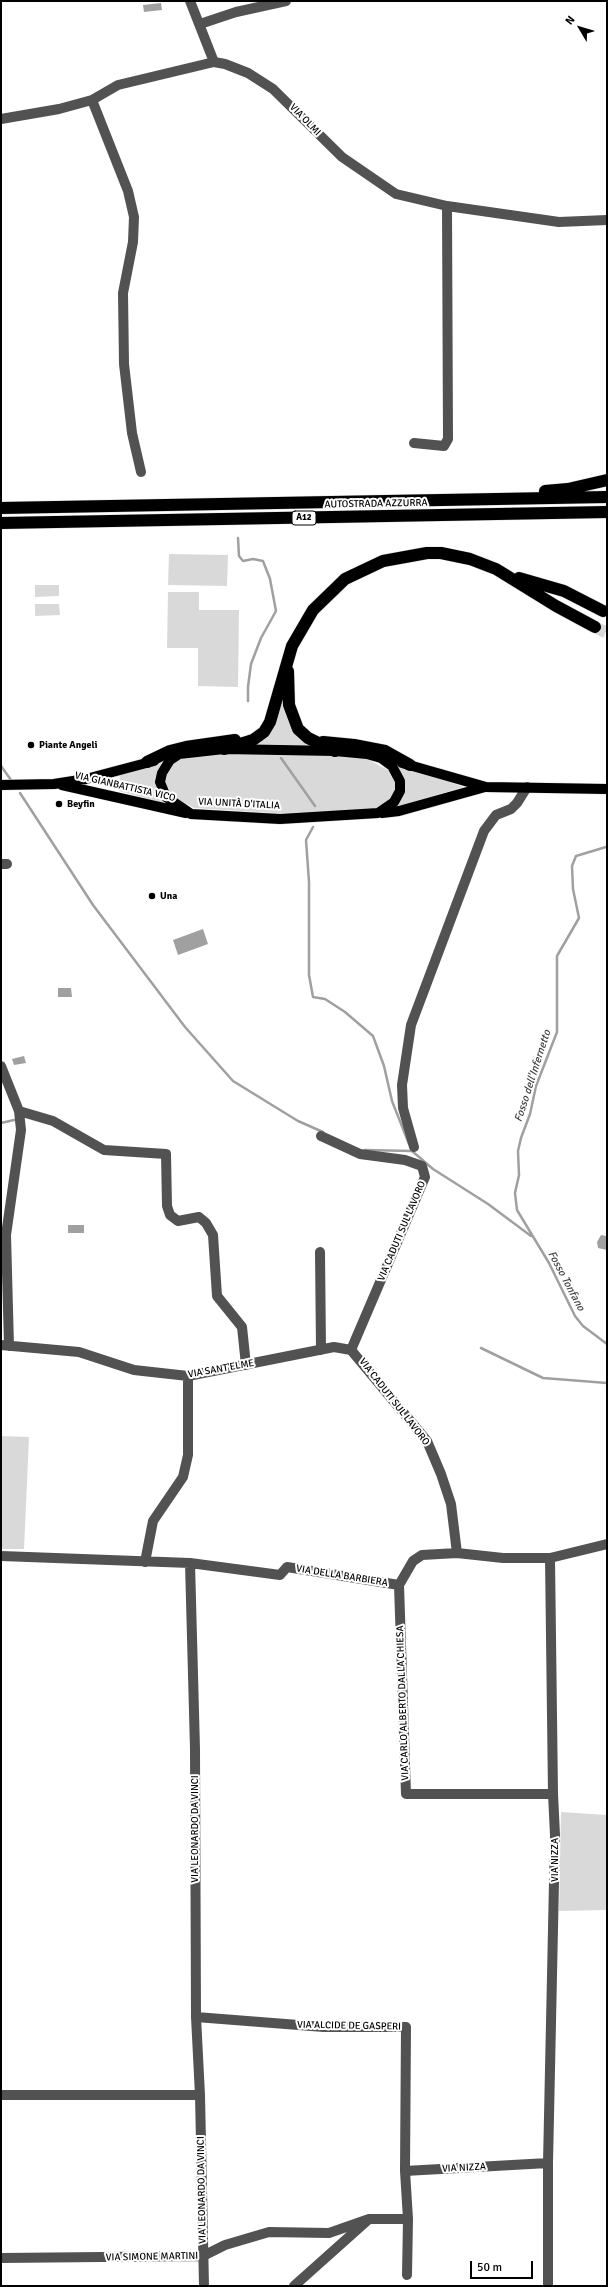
<!DOCTYPE html>
<meta charset="utf-8">
<style>
body{margin:0}
#map{position:relative;width:608px;height:2287px;overflow:hidden;background:#fff;font-family:Signika,sans-serif}
canvas{display:block}
.frame{position:absolute;inset:0;border:2px solid #000;pointer-events:none}
.north{position:absolute;left:560px;top:8px;width:40px;height:40px;-webkit-text-stroke:3px #fff;paint-order:stroke;rotate:308deg;font-size:11px;font-weight:700;line-height:16px;text-align:center;color:#000}
.north::after{content:'';display:block;margin:auto;width:14px;height:18px;background:#000;clip-path:polygon(50% 0,100% 100%,50% 72%,0 100%)}
.scale{position:absolute;left:470px;top:2261px;width:63px;height:18px;box-sizing:border-box;border:2px solid #000;border-top:0;padding-left:5px;font-size:12px;line-height:14px;white-space:nowrap;color:#000;-webkit-text-stroke:3px #fff;paint-order:stroke}
</style>
<div id="map">
<canvas width="608" height="2287"></canvas>
<div class="frame"></div>
<div class="north">N</div>
<div class="scale">50 m</div>
</div>
<script>
const context = document.querySelector('canvas').getContext('2d');
context.lineJoin = 'round';
function fillPath(path, color) {
  context.fillStyle = color;
  context.fill(path, 'evenodd');
}
function toPath(rows) {
  const path = new Path2D();
  for (const r of rows) {
    path.moveTo(r[0], r[1]);
    for (let i = 2; i < r.length; i += 2) path.lineTo(r[i], r[i + 1]);
  }
  return path;
}
function strokePath(path, color, width, dash) {
  context.strokeStyle = color;
  context.lineWidth = width;
  context.lineCap = dash ? 'butt' : 'round';
  context.setLineDash(dash || []);
  context.stroke(path);
}
function label(font, color, halo, rows, align = 'center') {
  context.font = font + ' Signika,sans-serif';
  context.lineWidth = 4;
  context.setLineDash([]);
  context.textBaseline = 'middle';
  context.strokeStyle = halo;
  context.fillStyle = color;
  for (const [text, x, y, turn = 0] of rows) {
    context.save();
    context.translate(x, y);
    context.rotate((+turn || 0) * Math.PI / 180);
    context.textAlign = isNaN(turn) ? turn : align;
    if (halo) context.strokeText(text, 0, 0);
    context.fillText(text, 0, 0);
    context.restore();
  }
}
fillPath(toPath([
 [169,554,228,555,227,586,168,585],
 [35,585,59,585,59,596,35,597],
 [168,592,199,592,199,610,239,610,238,687,198,686,198,648,167,648],
 [35,604,59,604,60,615,35,616],
 [283,698,308,741,305,748,261,747,259,743],
 [231,753,325,754,365,758,388,770,396,784,396,792,393,798,381,807,373,809,290,814,194,808,171,796,164,783,165,777,172,763,180,758],
 [171,757,160,771,171,805,119,791,120,774],
 [398,765,464,787,398,806,402,795,403,778],
 [1,1436,29,1437,24,1549,1,1549],
 [561,1812,607,1815,607,1910,559,1911]
]), '#d9d9d9');
fillPath(toPath([
 [161,3,162,10,144,12,143,5],
 [203,929,208,944,178,955,173,940],
 [58,988,71,988,72,997,58,997],
 [24,1056,26,1063,14,1065,12,1059],
 [68,1225,84,1225,84,1233,68,1233],
 [601,1235,606,1236,607,1250,598,1248,597,1242]
]), '#a0a0a0');
strokePath(toPath([
 [238,538,239,556,243,561,253,559,263,561,270,579,276,611,261,638,251,664,248,687,248,701],
 [281,758,315,806],
 [1,766,11,780],
 [20,793,93,905,185,1027,233,1081,298,1121,323,1132],
 [313,827,306,840,309,882,309,975,313,997,325,999,345,1012,373,1036,384,1066,392,1101,409,1144],
 [606,847,576,856,572,866,573,889,579,918,557,956,557,1032,536,1086,530,1114,521,1138,518,1151,519,1175,515,1193,517,1210,549,1263,575,1316,583,1326,607,1344],
 [1,1123,14,1120],
 [365,1150,412,1151],
 [412,1151,433,1169,488,1204,531,1236],
 [481,1348,543,1378,607,1383]
]), '#a0a0a0', 2.5);
strokePath(toPath([
 [595,627,607,633]
]), '#d9d9d9', 12, [12, 6]);
const major = toPath([
 [224,749,335,751,367,754,381,758,392,766,400,781,400,791,394,802,378,813,280,819,191,814,166,797,160,782,162,773,170,760,179,754,224,749],
 [402,763,486,787,607,789],
 [1,785,54,784,86,779,154,761],
 [62,785,186,813],
 [382,813,399,811,485,787]
]);
const highway = toPath([
 [545,491,568,489,607,480],
 [1,508,607,497],
 [1,523,607,512],
 [519,578,564,591,603,611],
 [288,671,289,705,298,729,308,738,335,751],
 [323,742,354,745,385,751,410,765],
 [224,749,253,740,264,732,270,722,292,646,313,610,345,579,383,561,427,553,441,553,470,559,496,569,556,606,595,627],
 [147,762,170,751,186,747,235,740]
]);
strokePath(major, '#dbdbdb', 11);
strokePath(highway, '#dbdbdb', 13);
strokePath(toPath([
 [190,1,214,62],
 [200,24,236,12,286,1],
 [92,100,128,191,134,217,133,242,123,293,124,364,132,433,141,472],
 [1,119,59,109,92,100,118,85,214,62,225,64,248,73,273,89,342,157,396,194,447,206,559,222,607,220],
 [414,443,444,446,448,439,447,206],
 [1,864,7,864],
 [1,1066,19,1111,21,1130,6,1235,9,1346],
 [19,1111,53,1121,104,1150,166,1154,167,1206,170,1215,178,1221,199,1217,206,1223,213,1235,217,1296,242,1327,246,1365],
 [321,1136,360,1154,405,1160,422,1166,425,1177,351,1350],
 [414,1147,403,1108,402,1085,411,1025,484,831,496,815,511,809,517,803,527,787],
 [320,1252,321,1350],
 [1,1345,79,1352,134,1370,188,1376,334,1347,351,1350,427,1441,441,1474,451,1504,457,1553],
 [1,1556,190,1563,280,1575,287,1567,399,1585,413,1561,422,1555,457,1553,503,1558,550,1558,607,1544],
 [145,1562,153,1521,183,1477,188,1455,188,1376],
 [190,1563,195,1749,196,2017,200,2095,204,2286],
 [399,1585,406,1794,553,1794],
 [196,2017,324,2027,406,2027,405,2171,408,2219,407,2275],
 [1,2095,200,2095],
 [548,2163,555,1835,553,1794,550,1558],
 [405,2171,548,2163,548,2286],
 [1,2258,203,2256,225,2245,269,2232,329,2233,369,2219],
 [294,2286,369,2219,408,2219]
]), '#525252', 10);
strokePath(major, '#000', 10);
strokePath(highway, '#000', 12);
for (const [x, y, r, color] of [
 [31,745,4,"#000"],
 [59,804,4,"#000"],
 [152,896,4,"#000"]
]) {
  const dot = new Path2D();
  dot.arc(x, y, r, 0, 2 * Math.PI);
  context.fillStyle = color;
  context.fill(dot);
  strokePath(dot, '#fff', 1.5);
}
for (const [x, y, w] of [
 [304,518,24]
]) {
  const box = new Path2D();
  box.roundRect(x - w / 2, y - 7, w, 14, 3);
  context.fillStyle = '#fff';
  context.fill(box);
  strokePath(box, '#000', 1);
}
label('bold 9px', '#000', null, [
 ["A12",304,518]
]);
label('10px', '#000', '#fff', [
 ["VIA OLMI",305,120,46],
 ["AUTOSTRADA AZZURRA",376,504,-1],
 ["VIA GIANBATTISTA VICO",125,787,13],
 ["VIA UNITÀ D'ITALIA",239,804,3],
 ["VIA CADUTI SUL LAVORO",402,1231,-67],
 ["VIA SANT'ELME",221,1369,-10],
 ["VIA CADUTI SUL LAVORO",394,1402,52],
 ["VIA DELLA BARBIERA",342,1576,9],
 ["VIA CARLO ALBERTO DALLA CHIESA",403,1703,-92],
 ["VIA LEONARDO DA VINCI",195,1829,-90],
 ["VIA NIZZA",555,1860,-90],
 ["VIA ALCIDE DE GASPERI",349,2026,1],
 ["VIA NIZZA",464,2168,-3],
 ["VIA LEONARDO DA VINCI",202,2190,-91],
 ["VIA SIMONE MARTINI",152,2257,-1]
]);
label('bold 10px', '#000', '#fff', [
 ["Piante Angeli",39,745],
 ["Beyfin",67,804],
 ["Una",160,896]
], 'left');
label('italic 11px', '#414141', '#fff', [
 ["Fosso dell'Infernetto",533,1076,-72],
 ["Fosso Tonfano",566,1281,62]
]);
</script>
